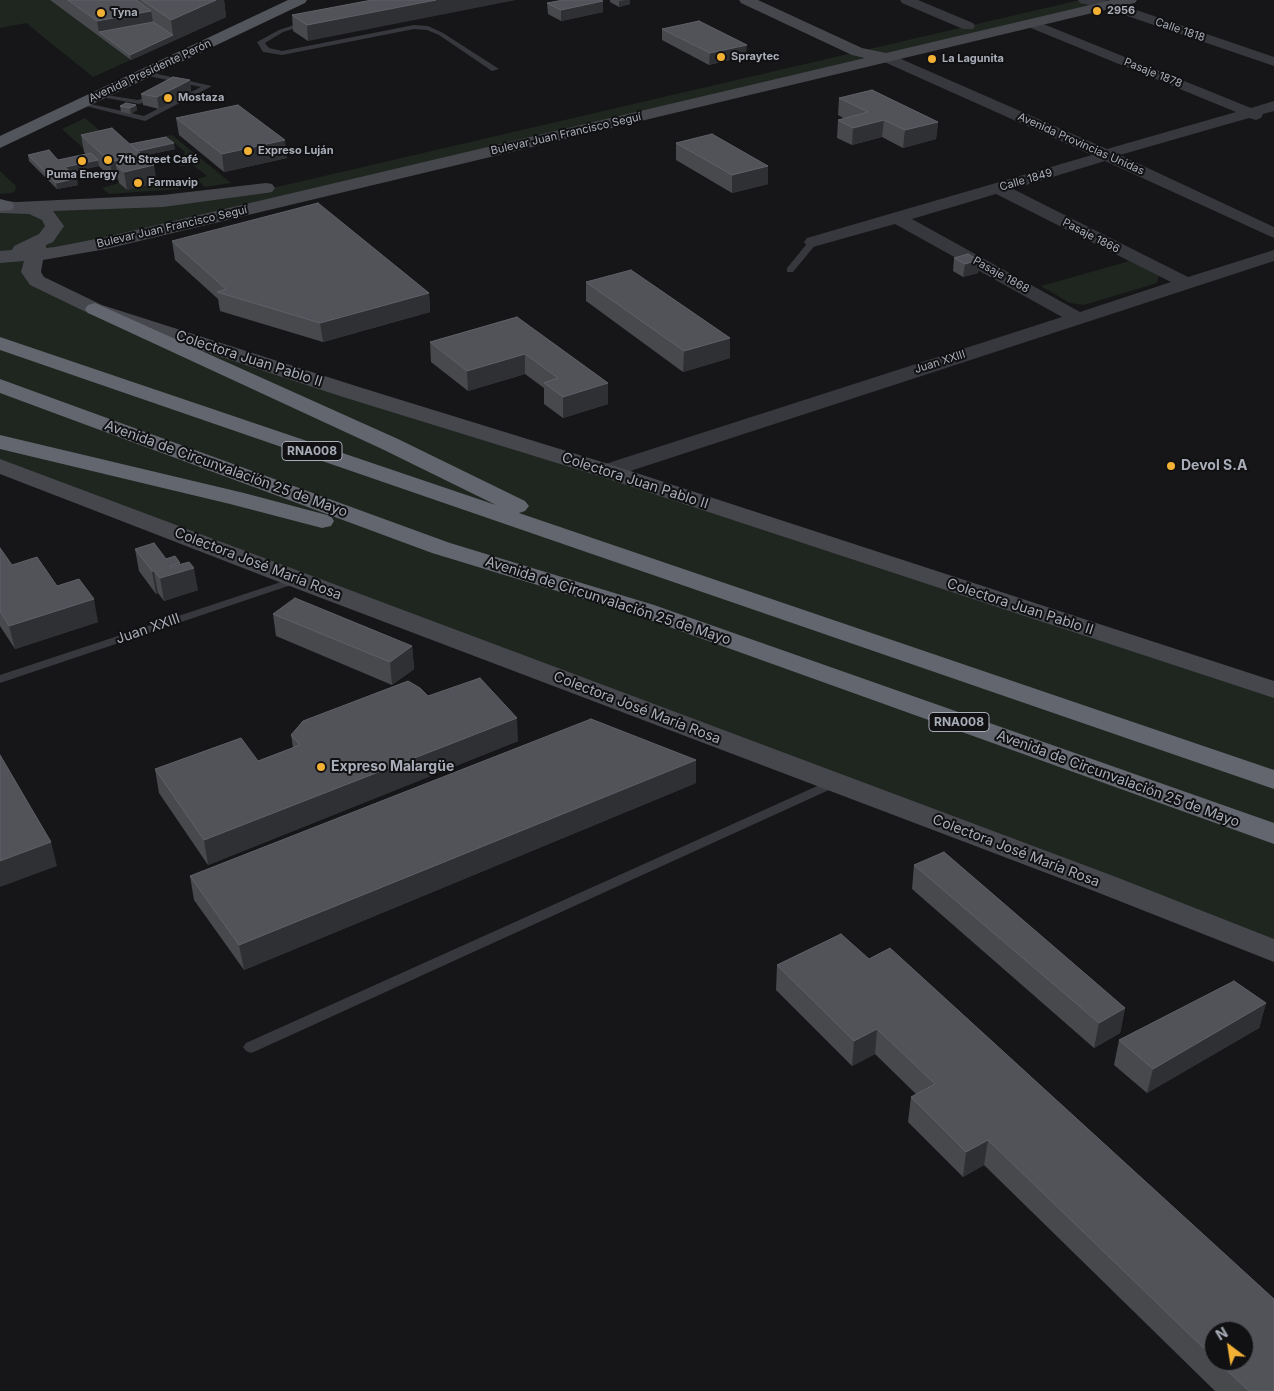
<!DOCTYPE html>
<meta charset="utf-8">
<style>
body{margin:0}
#map{position:relative;width:1274px;height:1391px;overflow:hidden;background:#161618;font-family:Inter,sans-serif}
canvas{display:block}
.north{position:absolute;left:1204px;top:1321px;width:50px;height:50px;box-sizing:border-box;background:#111113;border:1px solid #4d4f55;border-radius:50%;rotate:329deg;font-size:14px;font-weight:700;line-height:20px;text-align:center;color:#a8adb8}
.north::after{content:'';display:block;margin:auto;width:18px;height:22px;background:#f2b134;clip-path:polygon(50% 0,100% 100%,50% 72%,0 100%)}
</style>
<div id="map">
<canvas width="1274" height="1391"></canvas>
<div class="north">N</div>
</div>
<script>
const context = document.querySelector('canvas').getContext('2d');
context.lineJoin = 'round';
function fillPath(path, color) {
  context.fillStyle = color;
  context.fill(path, 'evenodd');
}
function toPath(rows) {
  const path = new Path2D();
  for (const r of rows) {
    path.moveTo(r[0], r[1]);
    for (let i = 2; i < r.length; i += 2) path.lineTo(r[i], r[i + 1]);
  }
  return path;
}
function strokePath(path, color, width, dash) {
  context.strokeStyle = color;
  context.lineWidth = width;
  context.lineCap = dash ? 'butt' : 'round';
  context.setLineDash(dash || []);
  context.stroke(path);
}
function label(font, color, halo, rows, align = 'center') {
  context.font = font + ' Inter,sans-serif';
  context.lineWidth = 4;
  context.setLineDash([]);
  context.textBaseline = 'middle';
  context.strokeStyle = halo;
  context.fillStyle = color;
  for (const [text, x, y, turn = 0] of rows) {
    context.save();
    context.translate(x, y);
    context.rotate((+turn || 0) * Math.PI / 180);
    context.textAlign = isNaN(turn) ? turn : align;
    if (halo) context.strokeText(text, 0, 0);
    context.fillText(text, 0, 0);
    context.restore();
  }
}
fillPath(toPath([
 [0,0,50,0,131,60,93,77,26,23,0,28],
 [1080,0,1130,0,33,256,31,272,95,309,1274,690,1274,951,0,466,0,207,222,195,277,187],
 [85,118,114,143,85,150,62,129],
 [172,135,231,183,205,187,197,179,207,176,193,165,180,166,185,152,166,136],
 [0,171,16,186,15,191,12,193,0,194],
 [170,181,180,189,109,194,102,188,119,183,127,190],
 [1130,261,1159,275,1157,283,1084,305,1070,303,1041,286]
]), '#1e261f');
fillPath(toPath([
 [309,20,312,22,311,23,283,32,265,43,269,48,282,51,414,25,428,26,443,33,499,69,492,71,439,35,427,30,414,29,282,55,263,52,257,42,279,30,309,20],
 [144,71,212,86,145,121,78,104,82,102,144,116,201,87,144,75,144,71],
 [158,92,161,92,161,96,139,104,96,96,100,94,138,100,158,92],
 [813,239,817,242,816,244,793,272,787,272,787,268,810,240,813,239],
 [296,577,302,580,300,582,0,683,0,675,296,577],
 [835,778,840,779,842,782,840,785,256,1051,251,1053,246,1051,243,1047,246,1043,835,778]
]), '#37383d');
fillPath(toPath([
 [900,0,918,0,973,23,975,26,973,29,963,29,902,3,900,0],
 [1078,0,1104,0,1113,2,1274,57,1274,66,1104,8,1080,3,1078,0],
 [1031,19,1251,108,1274,101,1274,111,1263,114,1261,118,1256,120,1249,118,1120,155,1274,227,1274,238,1105,161,1013,189,1188,277,1274,250,1274,261,615,476,607,477,599,476,596,471,599,466,1062,317,895,224,813,247,807,246,804,242,807,238,1092,155,882,61,880,58,882,55,892,55,1107,149,1236,112,1026,26,1024,23,1031,19],
 [996,194,1171,282,1080,312,912,219,996,194]
]), '#37383d');
fillPath(toPath([
 [739,0,758,0,862,48,886,53,1111,0,1137,0,1135,3,1130,4,106,249,43,260,41,272,44,277,102,305,359,387,615,466,1274,681,1274,698,599,476,343,397,88,313,30,285,21,272,24,261,0,263,0,251,12,250,14,246,39,234,45,226,42,220,29,214,0,213,0,201,17,202,163,195,266,183,272,184,275,188,272,192,266,193,163,207,53,211,64,226,53,242,46,245,46,248,55,247,106,237,865,58,852,55,741,3,739,0],
 [0,459,1116,877,1274,939,1274,962,1094,891,287,585,0,474,0,459]
]), '#45474d');
fillPath(toPath([
 [288,0,307,0,305,3,0,148,0,136,288,0],
 [0,199,12,202,14,206,12,210,0,211,0,199]
]), '#53555c');
fillPath(toPath([
 [95,303,398,439,525,501,529,506,525,511,519,513,1274,770,1274,789,0,350,0,337,496,505,382,449,88,313,85,309,88,305,95,303],
 [0,379,450,543,654,605,1274,823,1274,844,636,615,432,553,0,393,0,379],
 [0,435,244,493,331,516,334,521,331,526,322,528,230,504,0,449,0,435]
]), '#63666e');
fillPath(toPath([
 [50,0,224,0,226,17,131,60],
 [372,0,308,41,293,31,292,15],
 [610,0,630,0,630,4,619,7,610,2],
 [603,1,603,12,561,21,548,14,547,3],
 [662,29,746,56,709,65,662,40],
 [190,80,191,92,159,109,143,105,141,94],
 [839,98,938,122,936,139,903,148,882,137,852,145,837,138,838,120,845,119,838,115],
 [136,105,137,110,131,114,121,112,120,106],
 [176,118,287,158,224,172,179,135],
 [81,135,130,144,175,149,142,156,143,160,157,183,127,190,119,183,118,179,113,180,99,166,71,172,78,185,57,189,29,161,28,155,58,160,86,154,84,152],
 [676,143,768,166,768,184,732,193,676,160],
 [172,241,429,293,430,312,323,342,220,311,218,299,175,260],
 [954,258,979,260,978,273,963,277,953,271],
 [586,282,730,358,683,372,586,301],
 [517,317,608,404,563,418,544,404,544,388,525,374,468,391,431,362,430,342],
 [0,548,12,565,57,586,98,622,15,649,0,626],
 [135,549,166,559,180,564,198,590,164,601,158,593,156,594,139,571],
 [273,614,412,646,414,669,392,685,276,636],
 [428,696,518,741,208,865,159,793,155,769,258,761,293,748,291,735],
 [696,783,244,970,194,900,190,876],
 [914,865,1125,1008,1120,1033,1094,1048,912,889],
 [841,934,1274,1391,1215,1391,984,1165,963,1177,908,1122,911,1097,916,1094,875,1054,852,1066,776,990,777,965],
 [1214,1331,1244,1361,1214,1361],
 [1266,1003,1259,1028,1147,1093,1114,1065,1119,1040]
]), '#47494d');
fillPath(toPath([
 [216,0,224,0,226,17,131,60,130,55,173,35,171,20],
 [436,0,516,0,308,41,307,25],
 [626,0,630,0,630,4,619,7,619,1],
 [603,1,603,12,561,21,561,10],
 [151,11,154,27,99,32,97,21],
 [747,45,746,56,709,65,710,53],
 [190,80,191,92,159,109,157,97],
 [136,105,137,110,131,114,130,108],
 [884,120,882,137,852,145,853,128],
 [938,122,936,139,903,148,905,130],
 [285,140,287,158,224,172,222,154],
 [174,143,175,149,142,156,144,167,154,165,157,183,127,190,124,172,116,165,118,179,113,180,110,162,129,153],
 [98,160,99,166,66,173,65,167],
 [768,166,768,184,732,193,732,175],
 [77,178,78,185,57,189,56,183],
 [979,260,978,273,963,277,965,264],
 [429,293,430,312,323,342,320,323],
 [730,338,730,358,683,372,684,351],
 [525,354,525,374,468,391,467,371],
 [608,383,608,404,563,418,563,397],
 [180,563,182,572,194,568,198,590,164,601,160,578,170,566],
 [152,571,154,571,158,593,156,594],
 [94,599,98,622,15,649,9,626],
 [412,646,414,669,392,685,390,662],
 [517,718,518,741,208,865,204,840],
 [696,760,696,783,244,970,239,945],
 [51,842,57,866,0,887,0,861],
 [1266,1003,1259,1028,1147,1093,1153,1069],
 [1125,1008,1120,1033,1094,1048,1099,1023],
 [877,1029,875,1054,852,1066,854,1041],
 [988,1140,984,1165,963,1177,966,1152]
]), '#2f3033');
const building = toPath([
 [68,0,136,0,151,11,97,21,68,0],
 [142,0,216,0,171,20,142,0],
 [372,0,436,0,307,25,292,15,372,0],
 [563,0,601,0,603,1,561,10,547,3,563,0],
 [699,21,747,45,710,53,662,29,699,21],
 [153,22,173,35,130,55,99,32,153,22],
 [173,77,190,80,157,97,141,94,173,77],
 [872,90,938,122,905,130,884,120,853,128,838,120,868,112,839,98,872,90],
 [126,103,136,105,130,108,120,106,126,103],
 [238,105,285,140,222,154,176,118,238,105],
 [112,128,142,155,110,162,81,135,112,128],
 [712,134,768,166,732,175,676,143,712,134],
 [166,137,174,143,138,151,130,144,166,137],
 [49,150,58,160,91,153,98,160,65,167,77,178,56,183,28,155,49,150],
 [147,159,154,165,124,172,116,165,147,159],
 [318,203,429,293,320,323,217,292,226,289,172,241,318,203],
 [968,254,979,260,965,264,954,258,968,254],
 [631,270,730,338,684,351,586,282,631,270],
 [517,317,608,383,563,397,544,383,558,378,525,354,467,371,430,342,517,317],
 [154,543,166,559,175,556,180,563,170,566,171,567,189,562,194,568,160,578,154,571,152,571,135,549,154,543],
 [0,548,12,565,37,557,57,586,79,579,94,599,9,626,0,611,0,548],
 [295,598,412,646,390,662,273,614,295,598],
 [480,678,517,718,204,840,155,769,241,738,258,761,300,745,291,735,303,721,408,681,420,688,428,696,480,678],
 [591,719,696,760,239,945,190,876,591,719],
 [0,755,51,842,0,861,0,755],
 [944,852,1125,1008,1099,1023,914,865,944,852],
 [841,934,869,959,890,948,1274,1299,1274,1391,1249,1391,1217,1361,1244,1361,1244,1331,1214,1331,1214,1358,988,1140,966,1152,911,1097,935,1084,877,1029,854,1041,777,965,841,934],
 [1234,981,1266,1003,1153,1069,1119,1040,1234,981]
]);
fillPath(building, '#525359');
strokePath(building, '#5f6168', 1);
for (const [x, y, r, color] of [
 [1097,11,5,"#f2b134"],
 [101,13,5,"#f2b134"],
 [721,57,5,"#f2b134"],
 [932,59,5,"#f2b134"],
 [168,98,5,"#f2b134"],
 [248,151,5,"#f2b134"],
 [108,160,5,"#f2b134"],
 [82,161,5,"#f2b134"],
 [138,183,5,"#f2b134"],
 [1171,466,5,"#f2b134"],
 [321,767,5,"#f2b134"]
]) {
  const dot = new Path2D();
  dot.arc(x, y, r, 0, 2 * Math.PI);
  context.fillStyle = color;
  context.fill(dot);
  strokePath(dot, '#111113', 2);
}
label('bold 11px', '#a8adb8', '#111113', [
 ["2956",1107,11],
 ["Tyna",111,13],
 ["Spraytec",731,57],
 ["La Lagunita",942,59],
 ["Mostaza",178,98],
 ["Expreso Luján",258,151],
 ["7th Street Café",118,160],
 ["Puma Energy",82,175,"center"],
 ["Farmavip",148,183]
], 'left');
label('11px', '#a8adb8', '#111113', [
 ["Calle 1818",1180,30,19],
 ["Avenida Presidente Perón",150,71,-25],
 ["Pasaje 1878",1153,73,22],
 ["Bulevar Juan Francisco Seguí",566,134,-13],
 ["Avenida Provincias Unidas",1081,144,24],
 ["Calle 1849",1026,180,-16],
 ["Bulevar Juan Francisco Seguí",172,227,-13],
 ["Pasaje 1866",1091,236,27],
 ["Pasaje 1868",1001,275,29],
 ["Juan XXIII",940,362,-18]
]);
for (const [x, y, w] of [
 [312,451,60],
 [959,722,60]
]) {
  const box = new Path2D();
  box.roundRect(x - w / 2, y - 9.5, w, 19, 4);
  context.fillStyle = '#111113';
  context.fill(box);
  strokePath(box, '#a8adb8', 1);
}
label('bold 12px', '#a8adb8', null, [
 ["RNA008",312,451],
 ["RNA008",959,722]
]);
label('14px', '#a8adb8', '#111113', [
 ["Colectora Juan Pablo II",249,359,18],
 ["Avenida de Circunvalación 25 de Mayo",226,469,20],
 ["Colectora Juan Pablo II",635,481,18],
 ["Colectora José María Rosa",258,564,21],
 ["Avenida de Circunvalación 25 de Mayo",608,601,18],
 ["Colectora Juan Pablo II",1020,607,18],
 ["Juan XXIII",148,629,-19],
 ["Colectora José María Rosa",637,708,21],
 ["Avenida de Circunvalación 25 de Mayo",1118,779,20],
 ["Colectora José María Rosa",1016,851,21]
]);
label('bold 14px', '#a8adb8', '#111113', [
 ["Devol S.A",1181,466],
 ["Expreso Malargüe",331,767]
], 'left');
</script>
